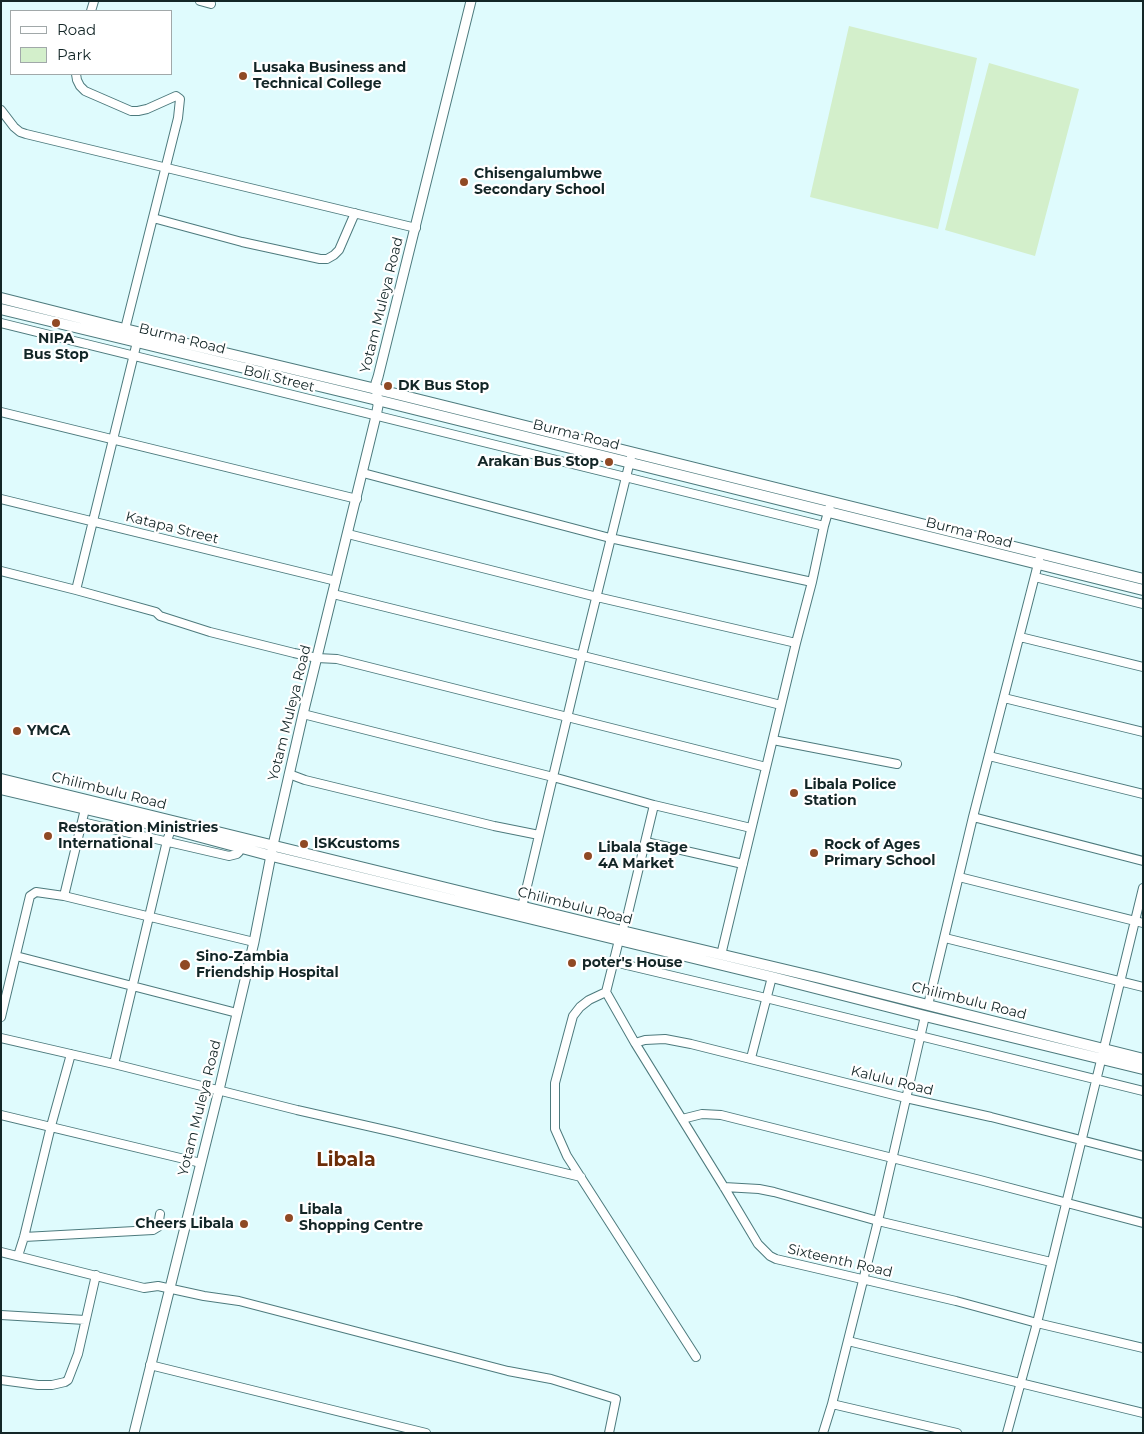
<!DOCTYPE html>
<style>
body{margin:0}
#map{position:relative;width:1144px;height:1434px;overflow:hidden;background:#dffbfd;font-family:Montserrat,sans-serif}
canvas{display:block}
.frame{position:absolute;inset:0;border:2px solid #132627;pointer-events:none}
.legend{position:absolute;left:10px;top:10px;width:162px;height:65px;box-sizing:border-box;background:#fff;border:1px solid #a1a8a9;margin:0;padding:6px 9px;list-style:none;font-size:15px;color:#132627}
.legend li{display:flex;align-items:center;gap:10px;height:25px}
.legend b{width:25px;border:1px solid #a1a8a9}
</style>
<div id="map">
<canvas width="1144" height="1434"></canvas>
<div class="frame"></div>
<ul class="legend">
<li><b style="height:6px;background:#fff"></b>Road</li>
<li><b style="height:14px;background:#d3efcb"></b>Park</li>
</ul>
</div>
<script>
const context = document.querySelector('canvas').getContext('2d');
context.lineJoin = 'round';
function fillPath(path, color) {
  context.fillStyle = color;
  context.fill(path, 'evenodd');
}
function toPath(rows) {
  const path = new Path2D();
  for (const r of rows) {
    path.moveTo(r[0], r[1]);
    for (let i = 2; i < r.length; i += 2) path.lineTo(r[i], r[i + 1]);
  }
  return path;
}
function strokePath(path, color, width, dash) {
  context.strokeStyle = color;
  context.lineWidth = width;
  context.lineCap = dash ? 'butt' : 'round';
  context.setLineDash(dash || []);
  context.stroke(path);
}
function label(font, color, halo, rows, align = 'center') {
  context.font = font + ' Montserrat,sans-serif';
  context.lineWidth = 4.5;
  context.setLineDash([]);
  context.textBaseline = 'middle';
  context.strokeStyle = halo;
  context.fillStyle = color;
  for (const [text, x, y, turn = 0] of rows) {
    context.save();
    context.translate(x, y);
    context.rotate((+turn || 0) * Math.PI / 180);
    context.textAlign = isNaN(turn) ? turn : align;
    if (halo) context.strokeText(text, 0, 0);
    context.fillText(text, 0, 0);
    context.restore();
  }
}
fillPath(toPath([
 [849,26,977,58,938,229,810,197],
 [989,63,1079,89,1035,256,945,230]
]), '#d3efcb');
const minor = toPath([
 [200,1,211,4],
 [91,11,94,1],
 [76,74,77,80,80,86,85,91,131,111,138,111,147,109,176,96,180,99,178,118,124,333],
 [1,110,14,127,20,132,26,134,416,228],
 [153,218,242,242,320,259,327,259,334,255,339,250,355,213],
 [1,323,824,526],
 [1,412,357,499],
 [363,473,610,538,812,582],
 [1,499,336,581],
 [348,534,597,597,796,643],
 [1,571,76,590,156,612,160,616,210,632,294,653,317,658,337,659,766,767],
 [1035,577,1143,604],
 [76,590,137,342],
 [333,594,781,705],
 [1020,637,1143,667],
 [1004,698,1143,732],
 [303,714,553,777,654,805,751,828],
 [773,740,897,764],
 [989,756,1143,794],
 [289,774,305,780,494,826,539,835],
 [654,805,628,913,619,940,606,992,635,1043,724,1187,758,1244,770,1256,776,1259,956,1301,1037,1323,1143,1348],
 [973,817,1143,861],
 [82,822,229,856,237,854,239,852,240,847],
 [646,842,743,864],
 [959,877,1143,923],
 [64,896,86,805],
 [522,907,582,655,632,453],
 [945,938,1143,987],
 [721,955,796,643,812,582,824,526,831,502],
 [16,956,237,1013],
 [614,962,766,998,1143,1091],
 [606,992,589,1000,580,1007,573,1016,555,1083,555,1129,567,1156,696,1357],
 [928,1005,973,817,1039,560],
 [1,1017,30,896,36,892,64,896,254,942],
 [1,1038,114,1064,297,1110,394,1132,581,1177],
 [635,1043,645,1040,665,1039,691,1044,906,1098,991,1117,1143,1156],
 [751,1058,772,977],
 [114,1064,167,841,172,826],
 [1,1115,201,1163],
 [682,1119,702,1114,721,1115,980,1180,1143,1223],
 [724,1187,759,1189,774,1192,878,1221,1051,1262],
 [24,1237,153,1230,158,1227,160,1214],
 [1,1252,144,1288,158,1286,204,1296,239,1301,508,1371,551,1379,616,1399,609,1433],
 [18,1256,24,1237,51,1126,71,1054],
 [1,1315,85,1320],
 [848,1341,1143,1413],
 [150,1365,426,1433],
 [1,1380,38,1385,52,1385,65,1382,68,1380,78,1354,96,1275],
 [832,1404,957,1433],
 [823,1433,832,1404,878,1221,925,1016],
 [1007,1433,1037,1323,1143,888]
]);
const tertiary = toPath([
 [134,1433,219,1090,254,942,273,845,303,714,376,416,378,406,376,383,378,377,471,1]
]);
const secondary = toPath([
 [1,298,112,326,376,389,1143,579],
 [1,309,377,400,1143,590],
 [1,779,622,931,820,978,1143,1059],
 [1,789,171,829,272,856,772,977,925,1016,1143,1069]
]);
strokePath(minor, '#4d7a7d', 10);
strokePath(tertiary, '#4d7a7d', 11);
strokePath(secondary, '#4d7a7d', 12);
strokePath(minor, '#fff', 8);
strokePath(tertiary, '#fff', 9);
strokePath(secondary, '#fff', 10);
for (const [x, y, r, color] of [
 [243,76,5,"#8f4924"],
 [464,182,5,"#8f4924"],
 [56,323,5,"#8f4924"],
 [388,386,5,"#8f4924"],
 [609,462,5,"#8f4924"],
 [17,731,5,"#8f4924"],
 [794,793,5,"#8f4924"],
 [48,836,5,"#8f4924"],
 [304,844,5,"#8f4924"],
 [814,853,5,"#8f4924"],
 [588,856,5,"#8f4924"],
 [572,963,5,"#8f4924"],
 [185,965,6,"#8f4924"],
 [289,1218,5,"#8f4924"],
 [244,1224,5,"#8f4924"]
]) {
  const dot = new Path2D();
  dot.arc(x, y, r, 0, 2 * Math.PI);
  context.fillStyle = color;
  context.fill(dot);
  strokePath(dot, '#fff', 2);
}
label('bold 14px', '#132627', '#fff', [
 ["Lusaka Business and",253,68],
 ["Technical College",253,84],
 ["Chisengalumbwe",474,174],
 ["Secondary School",474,190],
 ["NIPA",56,339,"center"],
 ["Bus Stop",56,355,"center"],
 ["DK Bus Stop",398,386],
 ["Arakan Bus Stop",599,462,"right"],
 ["YMCA",27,731],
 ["Libala Police",804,785],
 ["Station",804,801],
 ["Restoration Ministries",58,828],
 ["International",58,844],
 ["lSKcustoms",314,844],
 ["Rock of Ages",824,845],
 ["Primary School",824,861],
 ["Libala Stage",598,848],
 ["4A Market",598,864],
 ["Sino-Zambia",196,957],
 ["Friendship Hospital",196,973],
 ["poter's House",582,963],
 ["Libala",299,1210],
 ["Shopping Centre",299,1226],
 ["Cheers Libala",234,1224,"right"]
], 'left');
label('14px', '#132627', '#fff', [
 ["Yotam Muleya Road",382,305,-76],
 ["Burma Road",182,339,14],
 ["Boli Street",279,379,14],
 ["Burma Road",576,435,14],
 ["Katapa Street",172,528,14],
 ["Burma Road",969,533,14],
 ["Yotam Muleya Road",290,713,-76],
 ["Chilimbulu Road",109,791,14],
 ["Chilimbulu Road",575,906,14],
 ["Chilimbulu Road",969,1001,14],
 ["Kalulu Road",892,1081,14],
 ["Yotam Muleya Road",200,1108,-76],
 ["Sixteenth Road",840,1261,13]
]);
label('bold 19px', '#6c2d08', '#fff', [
 ["Libala",346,1160]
]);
</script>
